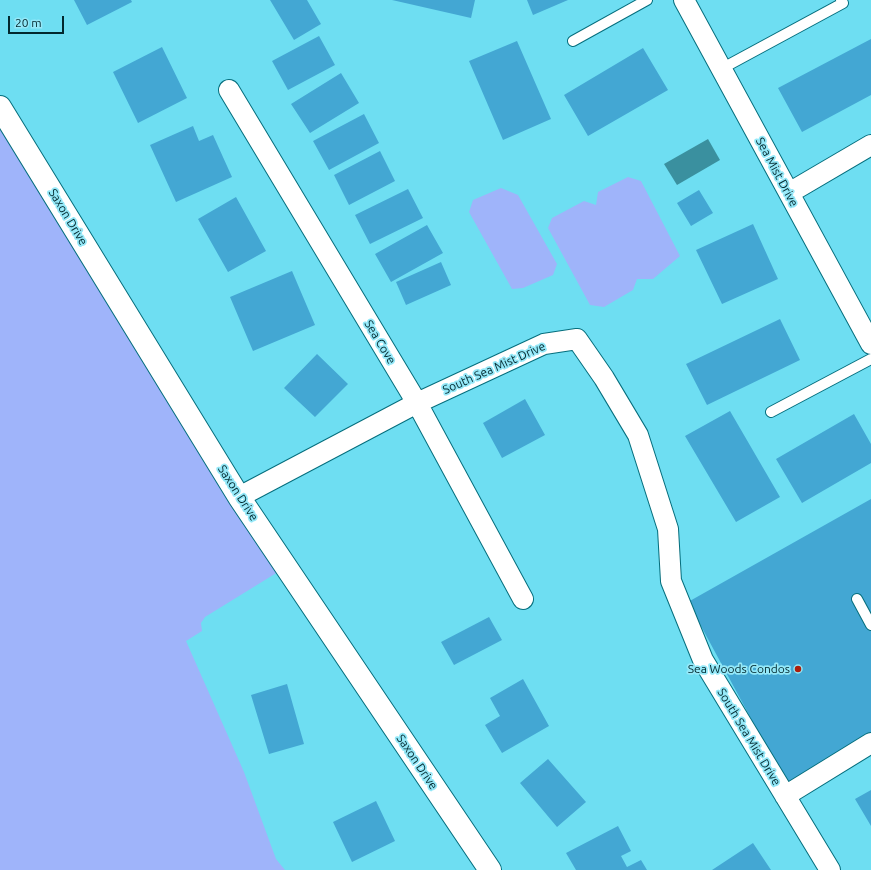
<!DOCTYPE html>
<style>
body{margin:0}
#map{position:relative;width:871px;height:870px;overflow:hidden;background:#6edef2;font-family:Ubuntu,sans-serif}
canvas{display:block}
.scale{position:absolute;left:8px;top:16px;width:56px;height:18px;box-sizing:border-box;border:2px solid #02282e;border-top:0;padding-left:5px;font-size:12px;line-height:14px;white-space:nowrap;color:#02282e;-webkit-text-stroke:3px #94e8f8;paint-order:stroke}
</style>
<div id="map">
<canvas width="871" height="870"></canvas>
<div class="scale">20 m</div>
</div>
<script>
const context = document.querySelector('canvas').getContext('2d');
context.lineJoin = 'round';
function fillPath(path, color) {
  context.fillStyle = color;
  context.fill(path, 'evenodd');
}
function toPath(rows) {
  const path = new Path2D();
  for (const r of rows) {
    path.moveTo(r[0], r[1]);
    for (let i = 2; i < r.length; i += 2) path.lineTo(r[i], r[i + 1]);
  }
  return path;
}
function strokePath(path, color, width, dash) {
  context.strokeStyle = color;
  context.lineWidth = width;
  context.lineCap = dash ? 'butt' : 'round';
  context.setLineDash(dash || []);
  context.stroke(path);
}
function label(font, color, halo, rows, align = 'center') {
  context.font = font + ' Ubuntu,sans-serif';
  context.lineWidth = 3.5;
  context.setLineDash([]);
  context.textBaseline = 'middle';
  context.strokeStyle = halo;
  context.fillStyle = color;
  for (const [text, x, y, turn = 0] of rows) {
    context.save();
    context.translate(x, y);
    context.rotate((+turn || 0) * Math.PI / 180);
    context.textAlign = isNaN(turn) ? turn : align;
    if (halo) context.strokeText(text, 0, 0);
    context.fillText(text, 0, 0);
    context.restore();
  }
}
fillPath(toPath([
 [0,126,278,572,205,617,201,623,202,631,186,641,244,772,276,859,285,870,0,870],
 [628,177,641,181,680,256,653,279,637,279,633,290,604,307,590,305,548,228,552,218,584,201,596,205,598,192],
 [501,188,518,195,557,264,553,275,523,288,512,289,469,212,473,200]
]), '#9fb4fa');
fillPath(toPath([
 [708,139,720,160,677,185,664,164]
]), '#3a909f');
fillPath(toPath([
 [74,0,131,0,132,2,87,25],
 [270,0,307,0,321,24,294,40],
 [392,0,475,0,471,18],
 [527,0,568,0,533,15],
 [319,36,335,65,288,90,272,61],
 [871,39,871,95,802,132,778,88],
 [517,41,551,119,503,140,469,61],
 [162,47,187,98,138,123,113,72],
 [643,48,668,90,588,136,564,95],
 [341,73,359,103,310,133,291,104],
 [364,114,379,143,329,170,313,141],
 [193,126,199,141,213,135,232,177,176,202,150,145],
 [380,151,395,181,349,205,334,175],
 [408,189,423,218,370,244,355,215],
 [699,190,713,213,691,226,677,203],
 [236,197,266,251,228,272,198,219],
 [753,224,778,279,722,304,696,250],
 [427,225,443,253,391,282,375,254],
 [441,262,451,285,406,305,396,282],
 [292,271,315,325,253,351,230,297],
 [780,319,800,360,707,405,686,364],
 [317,354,348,384,315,417,284,388],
 [525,399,545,435,502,458,483,423],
 [730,411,780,497,736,522,685,436],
 [854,414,871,444,871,463,802,503,776,459],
 [871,499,871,735,788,787,688,602],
 [489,617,502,640,454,665,441,642],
 [523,679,549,726,502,753,485,725,500,716,490,698],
 [287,684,304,744,269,754,251,695],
 [548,759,586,802,557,827,520,783],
 [871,790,871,826,855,799],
 [376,801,395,841,352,862,333,822],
 [618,826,631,851,621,856,627,867,641,860,647,870,576,870,566,853],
 [753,843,771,870,712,870]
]), '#43a7d3');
const lane = toPath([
 [573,41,647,0],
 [721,69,843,3,841,0],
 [771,412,871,359],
 [857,599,871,625]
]);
const street = toPath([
 [684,0,871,344],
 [229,90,417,403,523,599],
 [789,193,871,145],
 [239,497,417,403,544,344,577,339,604,378,638,435,668,529,671,581,703,660,830,870],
 [785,796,871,743]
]);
const secondary = toPath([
 [0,107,239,497,490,870]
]);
strokePath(lane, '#056e7d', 12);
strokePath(street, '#056e7d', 22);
strokePath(secondary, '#056e7d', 24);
strokePath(lane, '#fff', 10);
strokePath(street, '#fff', 20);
strokePath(secondary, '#fff', 22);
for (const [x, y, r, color] of [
 [798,669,4,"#ad1e0b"]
]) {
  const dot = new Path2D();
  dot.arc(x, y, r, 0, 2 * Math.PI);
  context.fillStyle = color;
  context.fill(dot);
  strokePath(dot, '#94e8f8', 1.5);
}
label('12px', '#02282e', '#94e8f8', [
 ["Sea Mist Drive",777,172,62],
 ["Saxon Drive",68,217,59],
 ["Sea Cove",380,342,59],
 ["South Sea Mist Drive",494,368,-24],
 ["Saxon Drive",238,493,57],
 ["South Sea Mist Drive",749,737,59],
 ["Saxon Drive",417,762,56]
]);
label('12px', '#02282e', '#94e8f8', [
 ["Sea Woods Condos",790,669]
], 'right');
</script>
